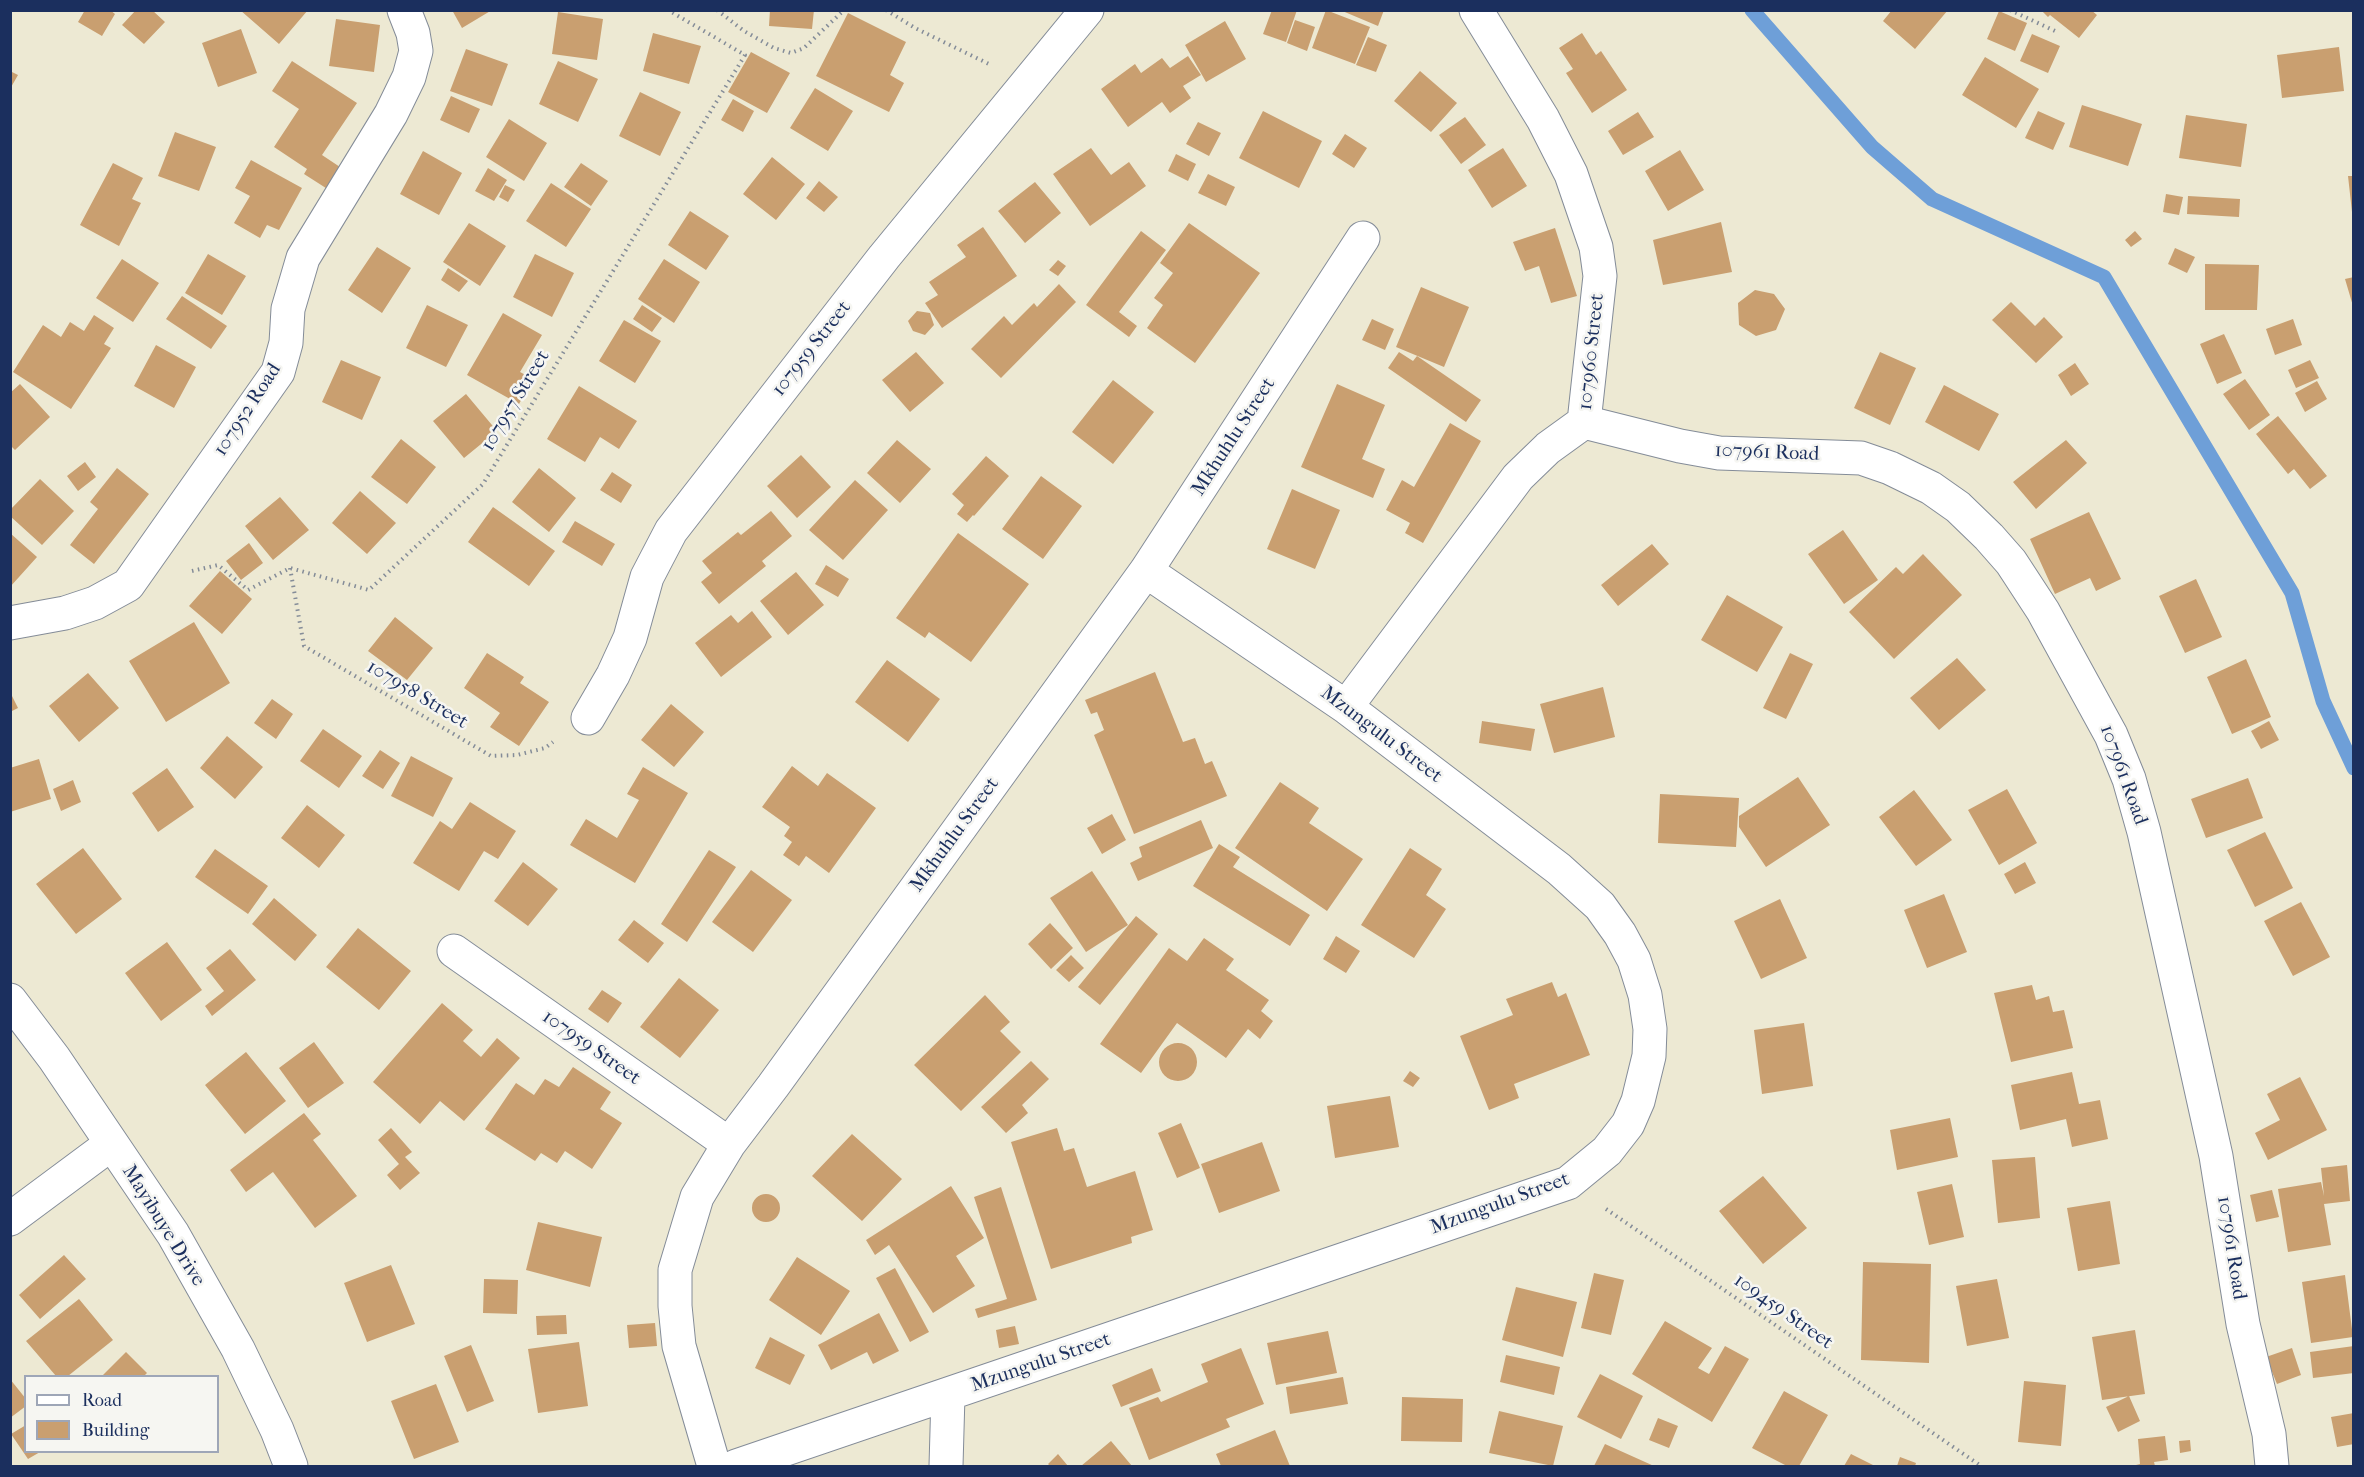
<!DOCTYPE html>
<style>
body{margin:0}
#map{position:relative;width:2364px;height:1477px;overflow:hidden;background:#ede9d3;font-family:"IM FELL French Canon",serif}
canvas{display:block}
.frame{position:absolute;inset:0;border:12px solid #1b2f5e;pointer-events:none}
.legend{position:absolute;left:24px;top:1375px;width:195px;height:78px;box-sizing:border-box;background:#f6f6f2;border:2px solid #9ea6b7;margin:0;padding:8px 10px;list-style:none;font-size:18px;color:#1b2f5e}
.legend li{display:flex;align-items:center;gap:12px;height:30px}
.legend b{width:30px;border:2px solid #9ea6b7}
</style>
<div id="map">
<canvas width="2364" height="1477"></canvas>
<div class="frame"></div>
<ul class="legend">
<li><b style="height:8px;background:#fff"></b>Road</li>
<li><b style="height:16px;background:#c99f70"></b>Building</li>
</ul>
</div>
<script>
const context = document.querySelector('canvas').getContext('2d');
context.lineJoin = 'round';
function toPath(rows) {
  const path = new Path2D();
  for (const r of rows) {
    if (r.length === 3) {
      path.moveTo(r[0] + r[2], r[1]);
      path.arc(r[0], r[1], r[2], 0, 2 * Math.PI);
      continue;
    }
    path.moveTo(r[0], r[1]);
    for (let i = 2; i < r.length; i += 2) path.lineTo(r[i], r[i + 1]);
  }
  return path;
}
function strokePath(path, color, width, dash) {
  context.strokeStyle = color;
  context.lineWidth = width;
  context.lineCap = dash ? 'butt' : 'round';
  context.setLineDash(dash || []);
  context.stroke(path);
}
function fillPath(path, color) {
  context.fillStyle = color;
  context.fill(path, 'evenodd');
}
function label(font, color, halo, rows, align = 'center') {
  context.font = font + ' "IM FELL French Canon",serif';
  context.lineWidth = 5;
  context.setLineDash([]);
  context.textBaseline = 'middle';
  context.strokeStyle = halo;
  context.fillStyle = color;
  for (const [text, x, y, turn = 0] of rows) {
    context.save();
    context.translate(x, y);
    context.rotate((+turn || 0) * Math.PI / 180);
    context.textAlign = isNaN(turn) ? turn : align;
    if (halo) context.strokeText(text, 0, 0);
    context.fillText(text, 0, 0);
    context.restore();
  }
}
strokePath(toPath([
 [1752,10,1872,147,1932,199,2104,277,2292,593,2323,701,2354,768]
]), '#6e9fd8', 15);
fillPath(toPath([
 [85,10,110,10,115,14,102,36,78,22],
 [136,10,152,10,165,22,144,44,122,25],
 [240,10,308,10,279,44],
 [452,10,492,10,462,28],
 [770,10,814,10,812,29,769,26],
 [1272,10,1297,10,1286,42,1263,34],
 [1326,10,1370,27,1355,64,1312,48],
 [1340,10,1384,10,1378,26],
 [1892,10,1948,10,1915,49,1883,21],
 [2041,10,2091,10,2097,15,2079,38,2050,15,2048,17],
 [1999,11,2027,23,2015,51,1987,39],
 [558,12,603,19,597,60,552,54],
 [848,13,906,42,890,75,904,83,889,112,816,76],
 [336,19,380,25,374,72,329,66],
 [1295,20,1315,27,1307,51,1287,43],
 [1225,21,1246,59,1206,82,1185,45],
 [241,29,257,73,218,87,202,43],
 [653,33,701,46,689,84,643,71],
 [1582,33,1596,55,1601,51,1627,90,1592,113,1566,73,1573,69,1559,48],
 [2032,34,2060,46,2048,73,2020,61],
 [1368,37,1387,45,1376,72,1356,65],
 [2339,47,2344,91,2282,98,2277,55],
 [466,49,508,64,492,106,450,91],
 [751,52,790,73,767,113,728,92],
 [1188,56,1201,75,1183,86,1191,98,1170,113,1162,102,1128,127,1101,89,1135,64,1141,73,1162,58,1170,68],
 [1985,57,2039,89,2016,128,1962,95],
 [292,61,357,103,322,155,343,169,329,190,304,174,307,169,274,147,299,109,272,91],
 [558,61,598,79,578,122,539,104],
 [10,71,18,75,10,89],
 [1420,71,1457,103,1431,132,1394,101],
 [815,88,853,111,828,151,790,128],
 [640,92,681,112,660,156,619,136],
 [451,96,480,109,469,133,440,120],
 [733,99,754,111,743,132,721,120],
 [2082,105,2142,124,2128,166,2069,147],
 [1263,111,1322,141,1299,188,1239,158],
 [2038,111,2065,123,2053,150,2025,138],
 [1638,112,1654,137,1623,155,1608,131],
 [2186,115,2247,124,2241,167,2179,158],
 [1465,117,1486,145,1461,164,1439,135],
 [509,119,547,143,524,181,486,157],
 [1198,122,1221,133,1209,156,1186,144],
 [175,132,216,147,199,191,158,176],
 [1345,134,1367,148,1354,168,1332,154],
 [1091,148,1111,175,1129,162,1146,186,1090,226,1053,174],
 [1503,148,1527,186,1492,208,1468,170],
 [1680,150,1704,190,1668,211,1645,171],
 [423,151,462,173,439,215,400,194],
 [1176,154,1196,164,1188,181,1168,171],
 [772,157,805,184,776,220,743,194],
 [251,160,302,188,279,230,267,225,260,238,234,223,250,196,235,188],
 [113,163,143,178,132,199,141,203,119,246,80,225],
 [581,163,608,181,591,206,564,187],
 [488,168,507,180,494,201,475,191],
 [1208,174,1235,187,1226,206,1198,193],
 [2348,176,2354,176,2354,212,2352,212],
 [819,181,838,197,824,212,806,198],
 [1035,182,1061,213,1025,243,998,211],
 [551,183,591,209,566,247,526,221],
 [505,185,515,190,508,202,499,197],
 [2166,194,2183,197,2179,215,2163,212],
 [2188,196,2240,199,2239,217,2187,214],
 [690,211,729,236,706,270,668,245],
 [1721,222,1732,272,1663,285,1653,240],
 [469,223,506,246,480,286,443,262],
 [1189,223,1260,273,1195,363,1147,328,1163,305,1154,298,1173,273,1160,263],
 [983,227,1017,276,942,328,925,303,938,295,929,282,966,257,957,245],
 [1555,228,1577,296,1551,303,1539,266,1525,271,1513,242],
 [1141,231,1166,250,1119,312,1137,326,1129,337,1086,305],
 [2135,231,2142,239,2131,247,2125,240],
 [377,247,411,268,382,313,348,290],
 [2175,248,2195,257,2187,273,2168,264],
 [208,254,246,276,222,315,185,293],
 [535,254,574,273,552,317,513,297],
 [122,259,159,283,133,322,96,298],
 [664,259,700,282,674,323,638,299],
 [1058,260,1066,266,1058,276,1049,270],
 [2205,264,2259,265,2257,310,2205,310],
 [448,268,468,281,459,292,441,280],
 [2354,277,2354,306,2353,306,2345,279],
 [1059,284,1076,302,1001,378,971,349,1004,316,1012,325,1034,303,1037,307],
 [1421,287,1469,307,1444,367,1396,347],
 [1755,290,1774,294,1785,309,1776,330,1756,336,1739,325,1738,303],
 [182,296,227,326,211,349,166,319],
 [2011,302,2035,326,2044,317,2063,337,2036,363,1992,320],
 [427,305,468,325,446,367,406,348],
 [642,305,662,318,652,332,633,319],
 [917,311,930,313,934,325,925,335,913,331,908,321],
 [503,313,542,335,520,372,533,379,519,404,467,375],
 [94,315,114,328,104,344,111,348,71,409,13,372,43,325,61,337,70,322,84,331],
 [1372,319,1394,329,1385,350,1362,340],
 [2293,319,2302,345,2275,355,2266,329],
 [624,320,661,341,635,383,599,361],
 [2224,334,2242,373,2217,384,2200,344],
 [156,345,196,367,174,408,134,386],
 [916,352,944,383,910,412,882,380],
 [1399,352,1413,361,1417,356,1481,400,1466,422,1388,368],
 [1880,352,1916,368,1890,425,1854,408],
 [341,360,381,377,362,420,322,402],
 [2310,360,2319,378,2296,388,2288,370],
 [2075,363,2089,384,2071,396,2058,375],
 [2245,379,2270,415,2249,430,2223,394],
 [1113,380,1154,412,1113,464,1072,432],
 [2317,381,2327,399,2305,412,2295,393],
 [20,384,50,417,15,450,10,445,10,393],
 [1337,384,1385,405,1362,459,1385,469,1373,498,1301,467],
 [1944,385,1999,414,1979,451,1925,422],
 [579,386,637,421,619,449,600,437,585,462,547,439],
 [466,394,497,431,464,458,433,421],
 [2278,416,2327,476,2310,489,2294,469,2288,474,2256,434],
 [1450,423,1481,441,1423,543,1405,533,1410,523,1386,510,1402,480,1414,487],
 [401,439,436,467,407,504,371,477],
 [897,440,931,469,900,503,867,473],
 [2066,440,2087,463,2036,509,2013,482],
 [801,455,831,487,797,518,767,486],
 [986,456,1009,476,974,516,973,515,967,522,957,514,964,505,952,494],
 [85,462,96,477,78,491,67,476],
 [117,468,149,494,94,564,70,545,98,509,90,502],
 [539,468,576,498,549,532,512,502],
 [612,472,632,485,621,503,600,490],
 [1041,476,1082,506,1043,559,1002,529],
 [40,479,74,511,42,545,10,516,10,510],
 [855,480,888,510,843,560,809,530],
 [1292,489,1340,510,1315,569,1267,549],
 [360,491,396,523,367,554,332,523],
 [280,497,309,530,273,560,245,526],
 [493,507,555,551,529,586,468,542],
 [771,511,792,536,762,561,766,566,719,604,701,582,712,573,702,561,738,532,741,535],
 [2089,512,2121,579,2096,591,2090,578,2055,594,2030,539],
 [575,521,615,544,602,566,562,542],
 [1843,530,1878,580,1844,604,1808,554],
 [10,533,37,557,10,587],
 [958,533,1029,584,971,662,929,632,925,638,896,618],
 [249,543,263,563,241,580,226,561],
 [1652,544,1669,564,1618,606,1601,585],
 [1923,554,1962,595,1894,659,1849,612,1896,567,1903,574],
 [826,565,849,579,838,597,815,584],
 [220,571,252,599,222,634,189,606],
 [796,572,824,605,788,635,760,601],
 [2196,579,2222,637,2185,653,2159,596],
 [1727,595,1783,627,1757,672,1701,640],
 [752,611,772,637,721,677,695,643,731,615,738,623],
 [395,617,433,648,407,680,368,651],
 [194,622,230,683,166,722,129,661],
 [487,653,524,677,520,683,549,702,519,746,490,727,500,713,464,688],
 [1790,653,1813,664,1786,719,1763,708],
 [1957,658,1986,690,1939,730,1910,698],
 [2246,659,2271,717,2232,734,2207,677],
 [887,660,940,699,908,742,855,702],
 [1155,672,1183,742,1195,738,1205,764,1212,761,1227,796,1134,834,1094,735,1104,730,1097,712,1091,714,1085,700],
 [88,673,119,708,79,742,49,706],
 [1603,687,1615,737,1554,753,1540,704],
 [10,692,18,708,10,712],
 [272,699,293,714,276,739,254,723],
 [671,704,704,732,674,767,641,740],
 [1482,721,1535,729,1531,751,1479,743],
 [2269,721,2279,740,2261,749,2251,731],
 [323,729,362,756,339,788,300,761],
 [227,736,263,767,235,799,200,768],
 [380,750,400,763,383,789,362,776],
 [411,756,453,778,433,817,391,796],
 [39,759,51,799,10,812,10,768],
 [792,766,818,786,827,773,876,808,829,873,806,856,799,866,783,855,792,842,784,836,790,827,762,807],
 [643,767,688,793,635,883,570,845,586,819,617,838,639,800,627,794],
 [167,768,194,807,158,832,132,793],
 [1798,777,1830,825,1766,867,1739,827,1739,816],
 [2248,778,2263,818,2206,838,2191,799],
 [73,780,81,802,61,811,53,789],
 [1280,782,1319,808,1309,823,1363,859,1327,911,1235,848],
 [2007,789,2037,843,1999,865,1968,810],
 [1914,790,1952,840,1916,866,1879,817],
 [1660,794,1739,798,1736,847,1658,843],
 [470,802,516,831,498,859,484,851,459,891,413,863,440,821,452,829],
 [307,805,345,835,319,868,281,838],
 [1112,814,1126,840,1102,854,1087,828],
 [1201,820,1213,848,1138,881,1130,863,1142,857,1139,847],
 [2265,832,2293,888,2255,907,2227,850],
 [1219,844,1240,857,1233,867,1310,915,1290,946,1193,886],
 [83,848,122,899,76,934,36,884],
 [1410,848,1442,869,1426,895,1446,909,1414,958,1361,925],
 [215,849,268,886,248,914,195,877],
 [709,850,736,867,687,942,661,924],
 [523,862,558,889,528,926,494,901],
 [2025,862,2036,883,2015,894,2004,874],
 [751,870,792,900,753,952,712,922],
 [1092,871,1128,925,1086,952,1050,898],
 [1944,894,1967,952,1927,968,1904,910],
 [274,898,317,935,295,961,252,924],
 [1780,899,1807,958,1761,979,1734,921],
 [2301,902,2330,957,2293,976,2264,921],
 [1136,916,1158,934,1100,1005,1078,987],
 [634,920,664,943,648,963,618,940],
 [1050,923,1073,948,1051,969,1028,944],
 [358,928,411,971,379,1010,326,967],
 [1336,936,1360,951,1346,973,1323,959],
 [1204,938,1234,959,1226,970,1269,1000,1261,1011,1273,1021,1260,1039,1248,1029,1226,1058,1177,1023,1141,1073,1100,1044,1169,948,1187,961],
 [167,942,202,990,161,1021,125,973],
 [230,949,256,980,212,1016,205,1006,224,991,206,968],
 [1071,955,1084,968,1069,982,1056,970],
 [679,978,719,1010,680,1058,640,1027],
 [1552,982,1558,997,1566,993,1590,1055,1514,1084,1519,1098,1489,1110,1460,1036,1513,1015,1506,999],
 [2032,985,2036,1000,2049,996,2053,1012,2064,1010,2073,1048,2011,1062,1994,993],
 [602,990,622,1003,608,1023,588,1009],
 [985,995,1010,1022,1000,1031,1021,1052,961,1111,914,1065],
 [442,1003,473,1030,463,1041,481,1057,497,1038,520,1058,464,1121,440,1101,420,1124,373,1082],
 [1804,1023,1813,1086,1762,1094,1754,1030],
 [314,1042,344,1083,308,1108,279,1068],
 [1178,1062,19],
 [246,1052,286,1101,245,1134,205,1085],
 [1031,1061,1049,1079,1022,1105,1028,1113,1006,1133,981,1107],
 [573,1067,611,1092,600,1109,622,1123,592,1169,565,1151,557,1163,541,1153,535,1161,485,1129,516,1083,534,1095,545,1079,559,1087],
 [1410,1071,1420,1078,1413,1087,1403,1081],
 [2072,1072,2079,1104,2100,1100,2108,1139,2072,1147,2066,1119,2020,1130,2011,1085],
 [2300,1077,2327,1130,2268,1160,2255,1133,2280,1120,2267,1094],
 [1390,1096,1399,1147,1335,1158,1327,1106],
 [304,1113,321,1134,313,1140,357,1196,315,1228,273,1172,246,1192,230,1170],
 [1950,1118,1958,1157,1897,1170,1890,1130],
 [1181,1123,1200,1168,1177,1178,1158,1133],
 [391,1128,412,1152,405,1157,420,1173,400,1190,387,1175,399,1164,378,1140],
 [1057,1128,1064,1151,1074,1148,1087,1187,1135,1171,1153,1230,1131,1237,1132,1243,1051,1269,1011,1142],
 [852,1134,902,1179,862,1221,812,1176],
 [1262,1142,1280,1191,1219,1213,1201,1164],
 [2035,1157,2040,1218,1998,1223,1992,1160],
 [2347,1165,2350,1201,2324,1204,2331,1245,2288,1252,2278,1189,2321,1182,2324,1196,2321,1168],
 [1763,1176,1807,1228,1763,1264,1719,1211],
 [1952,1184,1964,1237,1929,1245,1917,1192],
 [951,1186,984,1238,956,1256,975,1286,933,1313,889,1245,875,1255,866,1240],
 [1001,1187,1037,1300,978,1318,975,1309,1007,1299,974,1197],
 [2272,1190,2279,1217,2256,1222,2250,1195],
 [766,1208,14],
 [2110,1201,2120,1264,2078,1271,2067,1208],
 [538,1222,602,1237,590,1287,526,1270],
 [64,1255,86,1279,40,1319,19,1295],
 [797,1257,850,1291,821,1335,769,1300],
 [1863,1262,1931,1264,1929,1363,1861,1360],
 [391,1265,415,1324,367,1342,344,1283],
 [895,1268,929,1332,910,1342,876,1278],
 [1594,1273,1624,1280,1611,1335,1581,1328],
 [2345,1275,2353,1337,2311,1343,2302,1282],
 [484,1279,518,1280,517,1314,483,1313],
 [1997,1279,2009,1338,1967,1346,1956,1286],
 [1516,1287,1577,1302,1563,1357,1502,1340],
 [79,1299,113,1340,68,1376,56,1376,26,1341],
 [879,1313,899,1351,873,1364,867,1352,831,1370,818,1345],
 [566,1315,567,1334,537,1335,536,1316],
 [1665,1321,1712,1348,1698,1368,1709,1374,1725,1346,1749,1359,1712,1422,1632,1374],
 [655,1323,657,1346,629,1348,627,1325],
 [1015,1326,1019,1344,999,1348,996,1330],
 [2135,1330,2145,1394,2102,1400,2092,1337],
 [1328,1331,1337,1373,1276,1385,1267,1343],
 [770,1337,805,1355,790,1385,755,1368],
 [579,1342,588,1406,538,1413,528,1349],
 [471,1345,494,1401,467,1412,444,1356],
 [2354,1346,2354,1373,2313,1378,2310,1352],
 [1241,1348,1264,1404,1226,1419,1230,1427,1149,1460,1129,1408,1158,1397,1161,1402,1208,1382,1201,1364],
 [2292,1348,2301,1375,2277,1384,2266,1357],
 [126,1352,147,1373,144,1376,102,1376],
 [1506,1355,1560,1367,1554,1395,1500,1382],
 [1152,1368,1161,1391,1121,1407,1112,1385],
 [1600,1374,1643,1396,1621,1439,1577,1417],
 [1343,1377,1348,1404,1290,1414,1286,1387],
 [10,1379,26,1399,26,1406,10,1418],
 [2024,1381,2066,1385,2061,1446,2018,1442],
 [436,1384,459,1442,414,1459,391,1401],
 [1784,1391,1828,1415,1799,1466,1787,1466,1752,1448],
 [2129,1396,2140,1421,2118,1432,2106,1407],
 [1402,1397,1463,1399,1462,1442,1401,1441],
 [1499,1411,1563,1426,1553,1466,1489,1453],
 [2354,1413,2354,1444,2337,1447,2331,1417],
 [1658,1418,1678,1426,1669,1448,1649,1440],
 [26,1425,26,1452,40,1452,28,1459,11,1434],
 [1275,1430,1290,1466,1221,1466,1216,1454],
 [2165,1436,2168,1460,2154,1462,2155,1466,2132,1466,2140,1464,2138,1439],
 [2190,1440,2191,1451,2180,1453,2179,1441],
 [1111,1441,1132,1466,1081,1466],
 [1605,1444,1654,1466,1594,1466],
 [1058,1454,1068,1466,1050,1466,1048,1464],
 [1851,1454,1875,1466,1844,1466],
 [1900,1457,1916,1463,1915,1466,1897,1466]
]), '#c99f70');
const street = toPath([
 [1584,422,1680,446,1719,453,1861,458,1890,468,1931,488,1958,507,1989,537,2011,562,2043,611,2111,735,2129,779,2144,832,2216,1156,2243,1324,2269,1434,2272,1466],
 [10,623,65,613,95,603,128,585,278,372,286,343,288,309,303,258,391,114,409,77,416,51,413,33,404,10],
 [1346,707,1518,477,1548,448,1584,422,1600,276,1596,247,1571,174,1543,119,1476,10],
 [588,718,613,675,630,638,647,577,671,531,884,257,1087,10],
 [454,951,729,1144],
 [10,1219,111,1144],
 [714,1466,679,1346,675,1306,675,1270,697,1197,729,1144,773,1086,1146,571,1363,238],
 [736,1466,1568,1183,1607,1151,1628,1124,1638,1101,1649,1056,1650,1029,1645,995,1634,960,1620,934,1600,906,1559,869,1346,707,1146,571],
 [946,1466,948,1395]
]);
const secondary = toPath([
 [10,1000,54,1058,173,1234,238,1349,277,1430,291,1466]
]);
strokePath(street, '#848c98', 35);
strokePath(secondary, '#848c98', 35);
strokePath(toPath([
 [717,10,744,31,774,48,791,53,804,48,844,10],
 [886,10,915,28,989,64],
 [2010,10,2055,31],
 [290,568,304,646,491,756,517,755,545,748,553,742],
 [192,571,218,565,248,590,290,568,369,590,483,484,745,55,668,10],
 [1606,1209,1981,1466]
]), '#848c98', 4, [1.5, 4.5]);
strokePath(street, '#fff', 33);
strokePath(secondary, '#fff', 33);
label('20px', '#1b2f5e', '#f6f6f2', [
 ["107959 Street",812,349,-52],
 ["107960 Street",1592,352,-84],
 ["107957 Street",516,401,-59],
 ["107952 Road",248,410,-57],
 ["Mkhuhlu Street",1234,437,-57],
 ["107961 Road",1767,453,2],
 ["107958 Street",417,695,31],
 ["Mzungulu Street",1381,735,37],
 ["107961 Road",2123,775,70],
 ["Mkhuhlu Street",955,835,-54],
 ["107959 Street",591,1048,35],
 ["Mzungulu Street",1500,1204,-20],
 ["Mayibuye Drive",163,1226,58],
 ["107961 Road",2231,1248,81],
 ["109459 Street",1783,1312,35],
 ["Mzungulu Street",1041,1363,-19]
]);
</script>
